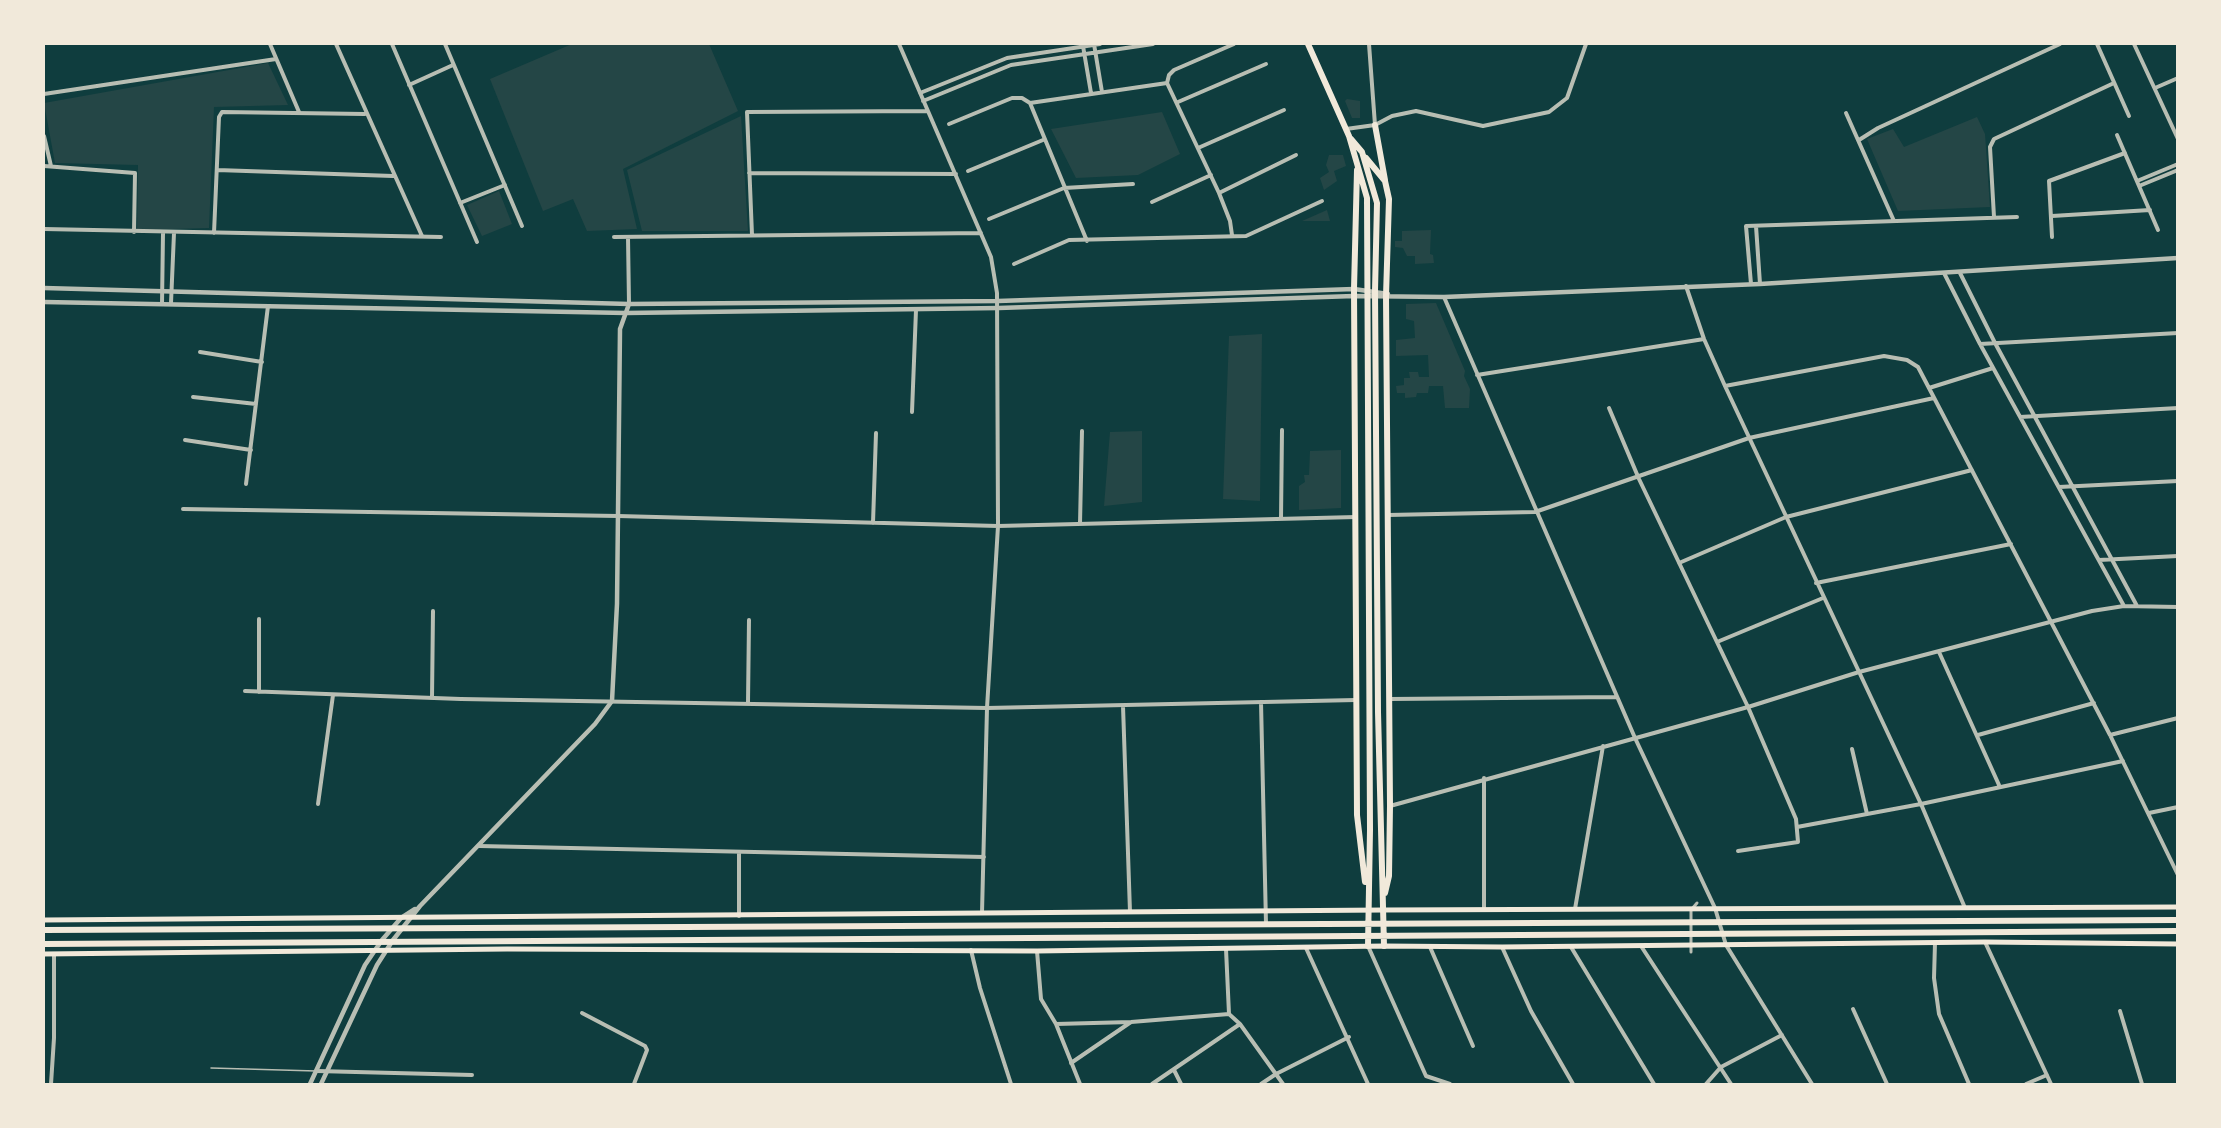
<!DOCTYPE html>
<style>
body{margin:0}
#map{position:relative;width:2221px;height:1128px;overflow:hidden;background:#0f3d3e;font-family:Figtree,sans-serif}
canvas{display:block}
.frame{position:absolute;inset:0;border:45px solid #f1e9da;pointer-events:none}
</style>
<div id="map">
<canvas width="2221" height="1128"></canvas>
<div class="frame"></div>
</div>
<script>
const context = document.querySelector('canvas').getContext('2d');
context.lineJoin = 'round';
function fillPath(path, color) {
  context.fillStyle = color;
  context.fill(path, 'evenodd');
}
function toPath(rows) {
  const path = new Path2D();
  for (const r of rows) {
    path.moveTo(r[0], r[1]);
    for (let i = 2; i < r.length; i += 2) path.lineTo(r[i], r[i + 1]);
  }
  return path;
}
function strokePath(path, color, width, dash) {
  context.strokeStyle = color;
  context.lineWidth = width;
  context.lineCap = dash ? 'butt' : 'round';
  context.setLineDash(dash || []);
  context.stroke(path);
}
fillPath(toPath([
 [572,44,709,44,738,111,623,169,637,229,587,231,573,199,543,211,490,79],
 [268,63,288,105,214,107,209,228,137,230,138,165,55,163,44,103],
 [1347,99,1360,101,1360,118,1352,118,1345,101],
 [1162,112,1180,154,1138,175,1076,178,1051,129],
 [741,116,748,231,642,231,627,170],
 [1977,117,1985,134,1990,207,1898,211,1867,139,1893,129,1904,147],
 [1329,155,1343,155,1346,166,1334,171,1337,181,1324,190,1320,178,1329,172,1326,165],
 [499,191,512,224,482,236,467,205],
 [1327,210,1330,221,1302,221],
 [1431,230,1430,254,1433,255,1434,263,1415,264,1415,256,1407,256,1403,248,1395,247,1395,241,1402,241,1402,231],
 [1436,303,1465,371,1464,376,1470,389,1469,408,1445,408,1443,386,1429,386,1428,393,1417,393,1416,397,1405,398,1405,393,1397,393,1396,386,1404,385,1404,378,1410,378,1409,372,1418,372,1419,377,1429,377,1428,355,1396,356,1396,340,1415,338,1414,321,1406,319,1406,304],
 [1262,334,1260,501,1223,499,1229,336],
 [1142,431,1142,502,1104,506,1110,432],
 [1341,450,1341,508,1299,510,1299,486,1305,482,1304,475,1309,475,1310,451]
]), '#244646');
strokePath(toPath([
 [211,1068,316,1071]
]), '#b8beb3', 1.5);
strokePath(toPath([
 [1691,952,1691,910,1697,903]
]), '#b8beb3', 3);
strokePath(toPath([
 [270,44,299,112],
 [336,44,422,236],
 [392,44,477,242],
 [445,44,522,226],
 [899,44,991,257,997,293,998,526,987,708,982,913],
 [1094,44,1102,92],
 [1369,44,1375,125],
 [2097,44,2129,116],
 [2134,44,2178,139],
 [1083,46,1091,93],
 [1167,83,1219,193,1230,221,1232,235],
 [1167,83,1169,75,1174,70,1234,44],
 [409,85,453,65],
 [2155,88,2178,78],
 [920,93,1007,58,1100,44],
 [44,94,276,59],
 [923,101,1011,65,1153,44],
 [1178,102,1266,64],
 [1030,103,1087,241],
 [1030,103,1167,83],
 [1846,113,1894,221],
 [949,124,1012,98,1022,98,1030,103],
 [1346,129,1375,125,1392,116,1416,111,1483,126,1549,112,1567,98,1586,44],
 [2117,135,2158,230],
 [44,136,51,166],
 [1859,140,1878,128,2060,44],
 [1198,148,1284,110],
 [44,166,135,173,134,232],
 [217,170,393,176],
 [968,171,1043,140],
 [749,173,956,174],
 [2137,181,2178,164],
 [2139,186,2178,170],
 [1219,193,1296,155],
 [1152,202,1211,175],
 [460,203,505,185],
 [2052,216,2150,210],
 [1994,217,1990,147,1994,139,2114,83],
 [989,219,1064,188,1133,184],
 [1756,226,1760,284],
 [44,229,441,237],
 [214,233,219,117,222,112,365,114],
 [752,235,747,112,928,111],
 [614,237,981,233],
 [628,237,629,304],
 [2052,237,2049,181,2125,153],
 [1014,264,1069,240,1246,236,1322,201],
 [1944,273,1980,344,2124,606],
 [1960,273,1995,343,2137,606],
 [1751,284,1746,226,2017,217],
 [1686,286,1704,339,1725,386,1921,804,1965,908],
 [1444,297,1635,738,1715,908,1726,945,1812,1084],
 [171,303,174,233],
 [162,304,163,233],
 [1980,344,2178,333],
 [200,352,262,362],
 [1477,375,1704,339],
 [1725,386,1884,356,1907,360,1918,367,2110,735,2178,875],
 [1929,388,1993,368],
 [193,397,256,404],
 [1609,408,1639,479,1748,707,1796,819,1798,842,1738,851],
 [912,412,916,310],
 [2020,417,2178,408],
 [185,440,251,450],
 [246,484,268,306],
 [2059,487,2178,481],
 [183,509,618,516,998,526,1356,517],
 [1388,515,1535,512,1749,438,1934,398],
 [1281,519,1282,430],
 [873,523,876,433],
 [1080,524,1082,431],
 [2099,560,2178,556],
 [1679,563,1786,517,1972,470],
 [1816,583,2011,544],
 [259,619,259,692],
 [1717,642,1823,598],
 [1939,652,1999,785],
 [245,691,461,699,987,708,1356,700],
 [432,698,433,611],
 [1390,699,1617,697],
 [1261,702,1266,924],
 [748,703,749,620],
 [1123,706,1130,912],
 [1978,735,2094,703],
 [2110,735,2178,718],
 [1852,749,1867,814],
 [318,804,333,695],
 [1390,806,1748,707,1859,672,2092,611,2124,606,2178,607],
 [2149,813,2178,807],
 [1797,827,1921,804,2123,761],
 [479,846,984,857],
 [1484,909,1484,778],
 [1575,909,1603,746],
 [739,916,739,852],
 [1985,942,2051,1084],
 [1935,943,1934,978,1939,1014,1969,1084],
 [1368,946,1426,1076,1450,1084],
 [1641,946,1731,1084],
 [1430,947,1473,1046],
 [1502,947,1531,1011,1573,1084],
 [1571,947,1654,1084],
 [1306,948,1368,1084],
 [1226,949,1229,1014,1240,1024,1283,1084],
 [971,950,980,988,1011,1084],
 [1037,951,1041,999,1056,1024,1080,1084],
 [1853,1009,1887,1084],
 [2120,1011,2142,1084],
 [582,1013,645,1046,647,1050,634,1084],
 [1056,1024,1131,1022,1229,1014],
 [1071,1063,1131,1022],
 [1174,1070,1181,1084],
 [317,1071,472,1075],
 [51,1084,54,1038,54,954],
 [1152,1084,1240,1024],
 [1261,1084,1276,1074,1349,1037],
 [1706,1084,1721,1067,1782,1035],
 [2026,1084,2047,1075]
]), '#b8beb3', 4);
strokePath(toPath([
 [44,288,629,304,998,301,1354,289,1388,294],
 [44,302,626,313,999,308,1354,296,1444,297,1760,284,2178,258],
 [310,1084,365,965,382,940,401,918,415,909],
 [321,1084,377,965,393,940,420,906,595,724,612,701,617,604,620,329,629,304]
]), '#b8beb3', 4.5);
strokePath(toPath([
 [44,920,1384,910,2178,907],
 [44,954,507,949,1037,951,1384,946,1502,947,1985,942,2178,944]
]), '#f1e9da', 5);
strokePath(toPath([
 [1308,44,1349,136,1367,198,1370,830,1368,946],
 [1375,125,1385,180],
 [1351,139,1362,152,1377,203,1375,291,1378,712,1384,946],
 [1366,158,1385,181,1389,199,1386,296,1390,806,1389,876,1385,893],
 [1357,170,1354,289,1357,815,1365,882],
 [44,930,2178,920],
 [44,944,2178,931]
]), '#f1e9da', 6);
</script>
